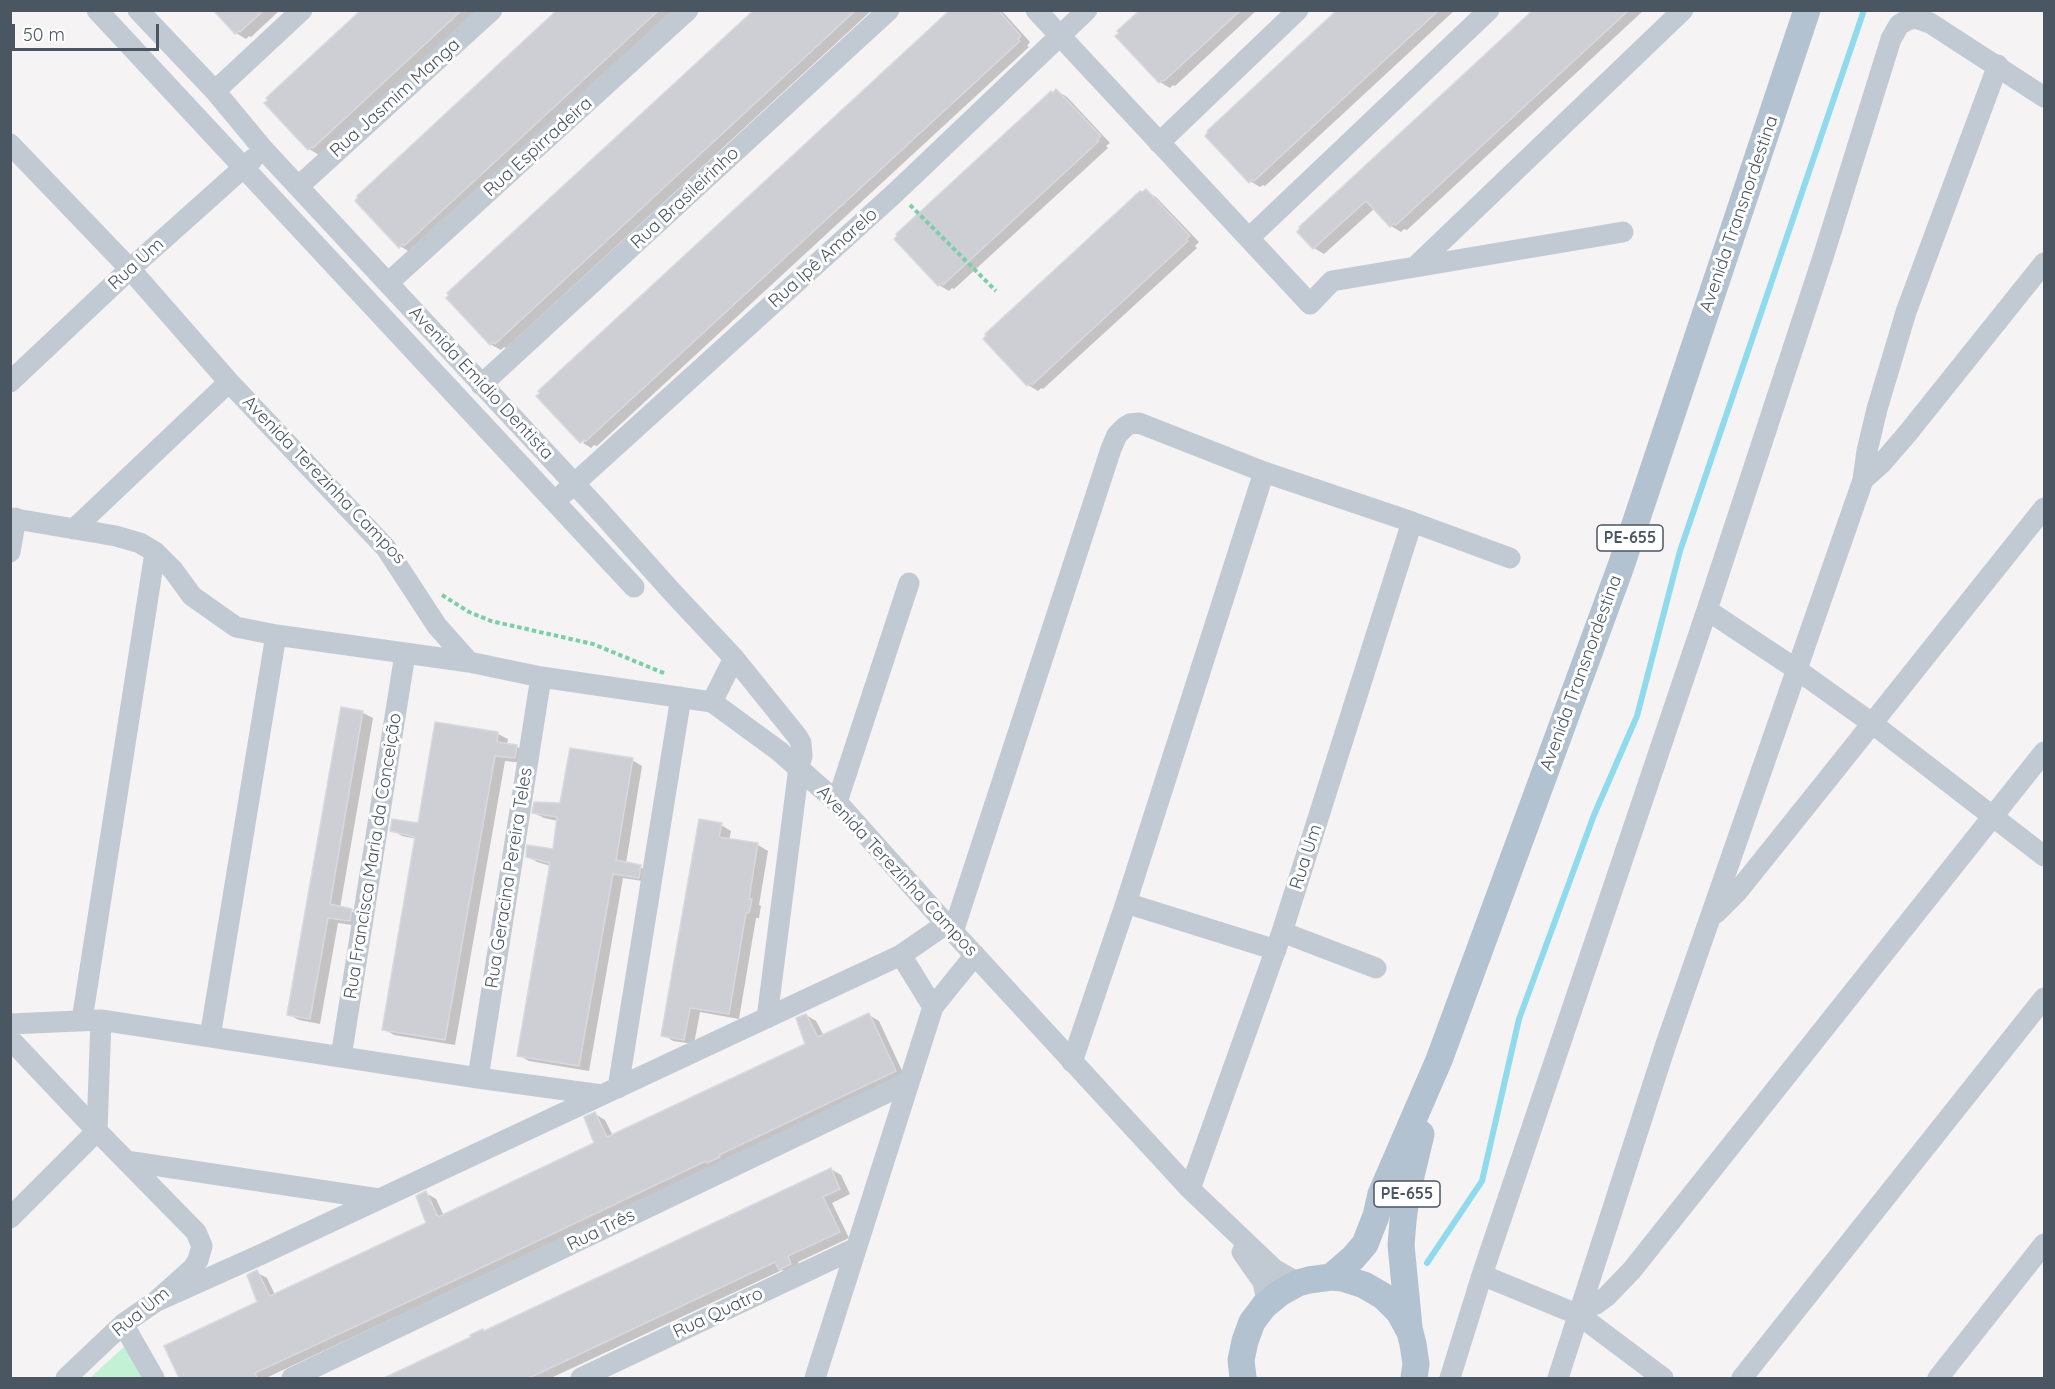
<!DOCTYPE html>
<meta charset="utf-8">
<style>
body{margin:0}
#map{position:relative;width:2055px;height:1389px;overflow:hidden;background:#f5f3f3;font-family:Quicksand,sans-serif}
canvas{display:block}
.frame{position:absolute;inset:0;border:12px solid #4a5661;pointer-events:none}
.scale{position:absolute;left:12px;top:24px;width:147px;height:27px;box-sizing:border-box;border:3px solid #4a5661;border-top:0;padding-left:8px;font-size:18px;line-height:21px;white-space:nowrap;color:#4a5661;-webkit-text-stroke:4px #fff;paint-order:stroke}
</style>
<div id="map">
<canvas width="2055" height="1389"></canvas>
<div class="frame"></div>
<div class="scale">50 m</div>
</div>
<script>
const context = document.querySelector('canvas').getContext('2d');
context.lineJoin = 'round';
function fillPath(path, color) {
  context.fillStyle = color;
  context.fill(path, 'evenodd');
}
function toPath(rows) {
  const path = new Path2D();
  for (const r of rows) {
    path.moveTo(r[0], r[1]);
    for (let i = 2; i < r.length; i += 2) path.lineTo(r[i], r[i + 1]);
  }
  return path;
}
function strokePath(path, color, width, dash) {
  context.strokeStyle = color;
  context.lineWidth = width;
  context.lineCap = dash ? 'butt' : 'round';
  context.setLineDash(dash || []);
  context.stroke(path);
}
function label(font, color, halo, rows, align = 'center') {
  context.font = font + ' Quicksand,sans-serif';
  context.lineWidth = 6;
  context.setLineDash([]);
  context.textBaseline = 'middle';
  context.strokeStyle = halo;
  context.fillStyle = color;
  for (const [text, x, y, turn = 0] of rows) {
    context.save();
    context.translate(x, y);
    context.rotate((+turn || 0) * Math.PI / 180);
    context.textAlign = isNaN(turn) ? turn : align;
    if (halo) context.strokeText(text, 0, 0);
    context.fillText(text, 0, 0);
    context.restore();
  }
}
fillPath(toPath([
 [126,1345,143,1378,90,1378]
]), '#c3f1d5');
fillPath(toPath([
 [215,10,280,10,251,37,249,36,246,39,236,33],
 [363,10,479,10,319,155,309,149],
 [560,10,675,10,410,252,400,246],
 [756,10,872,10,506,348,504,347,501,350,490,344,451,295],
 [953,10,1001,10,1030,42,1027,46,1029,47,597,446,594,445,591,448,583,443,590,436,588,434,581,442,538,396,542,393,540,391],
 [1142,10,1257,10,1175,86,1173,85,1170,88,1160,82],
 [1339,10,1455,10,1265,186,1263,185,1260,187,1250,181],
 [1535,10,1644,10,1407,230,1404,229,1401,232,1391,226,1375,208,1324,254,1314,248,1299,232],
 [1057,91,1067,97,1110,143,1106,146,1108,148,954,289,952,288,949,291,939,285],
 [1146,191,1156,197,1199,242,1195,246,1197,248,1043,389,1041,388,1038,391,1028,385],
 [342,709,363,713,373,718,340,908,351,911,361,916,360,926,338,923,320,1024,299,1020,289,1015],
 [498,734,508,739,507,745,517,747,527,752,525,763,505,761,455,1045,394,1035,384,1029,417,839,402,836,392,830,419,825],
 [632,760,642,766,626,863,640,867,650,873,649,882,623,878,589,1071,529,1061,518,1055,551,866,537,862,527,856,554,851,558,821,544,818,534,813,562,805],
 [721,825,731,831,729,840,758,845,768,851,759,905,761,906,759,918,756,918,739,1019,700,1012,694,1044,673,1041,663,1035],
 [806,1015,816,1021,824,1036,869,1015,879,1021,905,1077,266,1378,180,1378,166,1347,259,1302,256,1272,267,1278,275,1295,428,1224,426,1193,436,1199,444,1216,596,1144,595,1114,605,1120,613,1136,807,1044],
 [831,1169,841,1175,850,1194,832,1203,849,1238,798,1262,801,1270,791,1275,782,1270,551,1378,387,1378]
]), '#0003');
strokePath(toPath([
 [1427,1263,1482,1181,1519,1019,1594,815,1637,716,1680,551,1864,10]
]), '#90daee', 6);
const building = toPath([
 [213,10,264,10,240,32,239,31,235,34,213,10],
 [361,10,462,10,313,148,312,147,308,150,264,103,268,100,266,98,361,10],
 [557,10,659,10,404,246,403,244,399,248,355,201,358,197,357,196,557,10],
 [754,10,856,10,495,344,493,342,490,345,446,298,449,295,447,293,754,10],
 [950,10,998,10,1021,36,1018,39,1020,41,586,441,584,440,580,443,536,396,540,393,538,391,950,10],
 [1140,10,1241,10,1164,81,1163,80,1159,83,1115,36,1119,33,1117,31,1140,10],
 [1337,10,1439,10,1254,181,1252,179,1249,183,1205,136,1208,132,1207,131,1337,10],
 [1533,10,1629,10,1396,225,1394,224,1390,227,1366,201,1313,249,1297,232,1300,228,1299,227,1533,10],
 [1056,89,1101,136,1097,140,1099,141,943,285,941,283,938,286,894,239,897,236,896,234,1051,91,1053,93,1056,89],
 [1146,189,1190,236,1186,239,1188,241,1032,385,1031,383,1027,386,983,339,986,336,985,334,1140,191,1142,192,1146,189],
 [341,707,363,711,330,904,352,909,350,921,328,918,310,1019,287,1015,341,707],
 [435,722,498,732,497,742,517,745,515,758,495,756,445,1040,382,1030,415,837,390,831,392,819,418,823,435,722],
 [570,748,633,758,616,860,641,865,639,878,613,874,579,1066,517,1056,550,863,526,857,527,845,553,849,557,817,532,813,534,802,560,803,570,748],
 [699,819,722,823,719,837,758,843,749,899,752,899,749,913,746,913,729,1014,690,1008,684,1040,661,1036,699,819],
 [869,1013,896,1071,719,1155,720,1157,707,1163,706,1161,466,1275,255,1373,257,1378,179,1378,164,1346,257,1302,247,1275,257,1270,270,1296,426,1223,416,1196,426,1191,438,1217,594,1143,584,1117,595,1112,607,1137,805,1044,796,1018,806,1014,818,1037,869,1013],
 [831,1168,840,1189,823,1197,840,1232,788,1256,791,1264,779,1270,775,1262,529,1378,384,1378,471,1337,470,1335,483,1329,484,1331,831,1168]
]);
fillPath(building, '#cdcfd5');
strokePath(building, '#d7d9de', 1.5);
strokePath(toPath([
 [910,205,996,291],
 [442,595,469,612,491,621,593,644,666,674]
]), '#7ad0a6', 4, [4.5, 3]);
strokePath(toPath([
 [97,10,634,587],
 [138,10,215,91,264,150,597,508,673,593,734,658,797,736,801,743,802,756,799,767,767,1018],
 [1036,10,1310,304,1332,281,1623,232],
 [215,91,302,10],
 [1159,143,1298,10],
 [10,144,130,269,229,382,386,548,437,626,469,662],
 [299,186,492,10],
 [1249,238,1489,10],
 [1417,265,1683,10],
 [388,283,688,10],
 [10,382,130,269,253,159],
 [481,385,889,10],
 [1863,480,1882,463,1907,434,2044,263],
 [564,493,896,192,1087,10],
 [10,518,116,536,140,543,155,552,173,570,192,596,236,627,276,635,469,662,541,677,712,702,779,751,837,802,946,924,1190,1189,1274,1269,1298,1283],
 [74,529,229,382],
 [10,552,16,518],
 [1707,610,1796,669,1873,724,2044,856],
 [712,702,734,658],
 [837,802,909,583],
 [1126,903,1276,950],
 [1716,913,1738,891,1823,785,2044,508],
 [953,932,1111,449,1117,435,1125,427,1130,424,1139,423,1264,472,1412,522,1510,558],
 [1282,932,1376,968],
 [901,955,933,1007],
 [82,1020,155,552],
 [10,1024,101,1020,478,1078,602,1095],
 [210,1037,276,635],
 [10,1039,97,1131,196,1232,202,1246,198,1260,193,1268,155,1302,123,1324,66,1378],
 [341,1057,405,654],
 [1072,1062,1126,903,1264,472],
 [478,1078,541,677],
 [618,1088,681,697],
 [126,1161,379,1199],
 [1190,1189,1282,932,1412,522],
 [10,1218,97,1131,101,1020],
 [1242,1252,1263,1282,1266,1296,1264,1306],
 [1482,1275,1579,1315,1663,1378],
 [155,1302,262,1254,901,955,946,924],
 [1581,1310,1596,1304,1607,1296,1632,1270,2044,752],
 [123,1324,154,1378],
 [292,1378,909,1082],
 [581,1378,856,1248],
 [815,1378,933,1007,975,955],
 [1450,1378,1482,1275,1707,610,1824,254,1891,39,1899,25,1907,20,1916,18,1930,23,2044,97],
 [1558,1378,1666,1044,1863,480,1867,451,1877,409,1906,312,1998,65],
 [1742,1378,2044,998],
 [1938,1378,2044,1244]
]), '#c1cad2', 21);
strokePath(toPath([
 [1331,1277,1353,1258,1365,1244,1376,1216,1381,1194,1439,1060,1621,566,1807,10],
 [1409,1327,1401,1245,1403,1221,1406,1197,1421,1134],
 [1243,1378,1241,1360,1245,1341,1252,1322,1264,1306,1280,1293,1298,1283,1309,1280,1331,1277,1342,1278,1364,1285,1383,1296,1399,1312,1410,1332,1413,1344,1416,1364,1414,1378]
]), '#b3c2d1', 27);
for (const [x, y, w] of [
 [1630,538,66],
 [1407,1194,66]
]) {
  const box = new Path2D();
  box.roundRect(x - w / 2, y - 13, w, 26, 4.5);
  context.fillStyle = '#fff';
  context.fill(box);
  strokePath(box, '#4a5661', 1.5);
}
label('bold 16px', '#4a5661', null, [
 ["PE-655",1630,538],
 ["PE-655",1407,1194]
]);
label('18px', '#4a5661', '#fff', [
 ["Rua Jasmim Manga",395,98,-42],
 ["Rua Espirradeira",538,147,-42],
 ["Rua Brasileirinho",685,198,-43],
 ["Avenida Transnordestina",1739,214,-71],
 ["Rua Ipê Amarelo",823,258,-42],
 ["Rua Um",136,264,-42],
 ["Avenida Emidio Dentista",481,383,47],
 ["Avenida Terezinha Campos",324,480,46],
 ["Avenida Transnordestina",1581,673,-70],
 ["Rua Francisca Maria da Conceição",373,856,-81],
 ["Rua Um",1306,857,-72],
 ["Avenida Terezinha Campos",897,871,47],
 ["Rua Geracina Pereira Teles",509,878,-81],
 ["Rua Três",601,1230,-26],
 ["Rua Um",141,1312,-39],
 ["Rua Quatro",718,1313,-25]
]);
</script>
